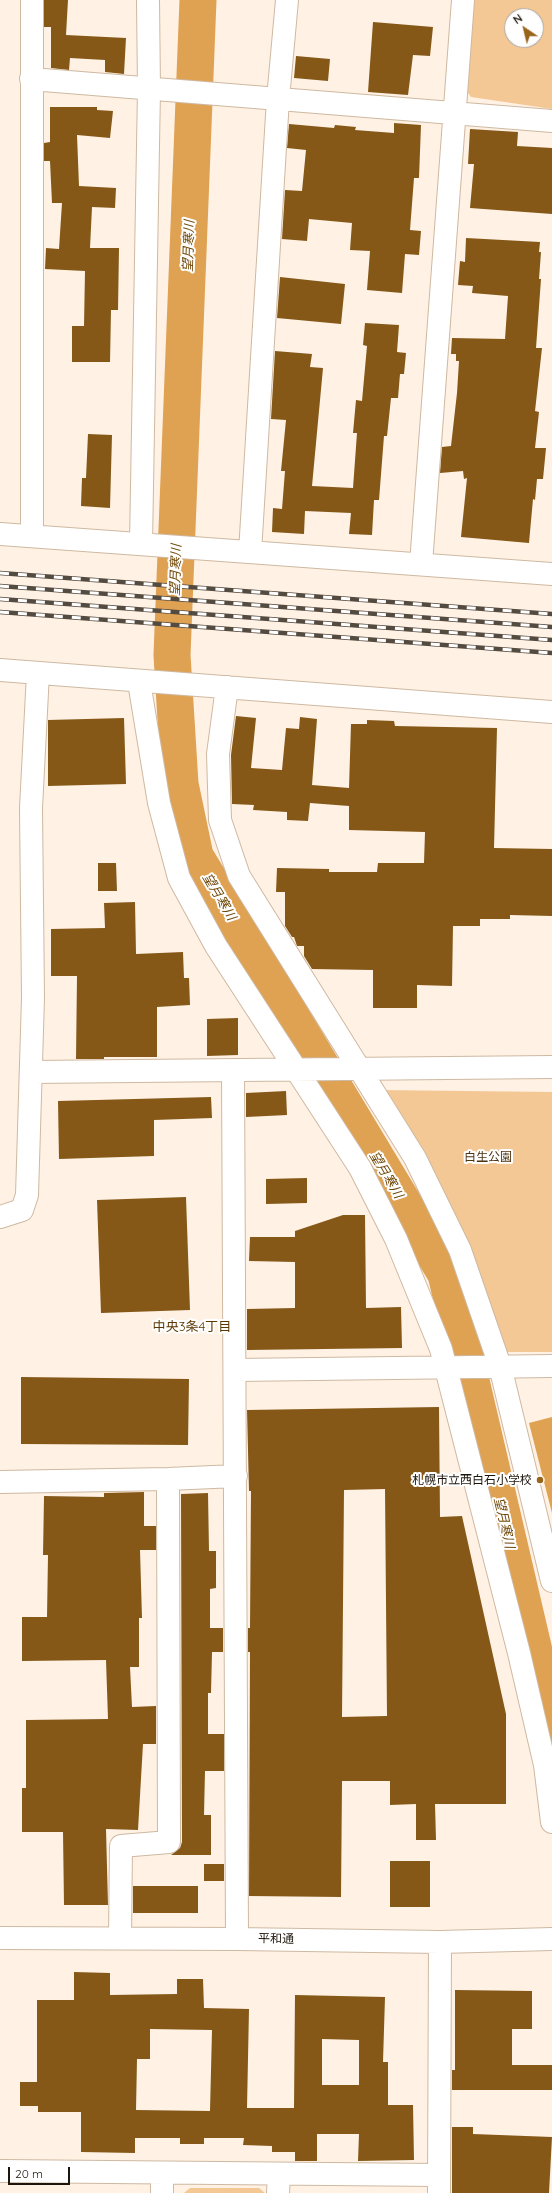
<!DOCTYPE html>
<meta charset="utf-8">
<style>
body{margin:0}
#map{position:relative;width:552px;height:2193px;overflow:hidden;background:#fff1e3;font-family:Quicksand,sans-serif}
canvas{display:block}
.north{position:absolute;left:504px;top:8px;width:40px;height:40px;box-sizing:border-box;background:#fff;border:1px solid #a5a29e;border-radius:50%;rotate:325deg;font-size:11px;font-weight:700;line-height:16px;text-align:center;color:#1d160d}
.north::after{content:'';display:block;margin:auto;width:14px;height:18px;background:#99651b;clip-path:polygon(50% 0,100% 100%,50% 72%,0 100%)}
.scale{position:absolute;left:8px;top:2167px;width:62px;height:18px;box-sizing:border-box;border:2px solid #1d160d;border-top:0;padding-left:5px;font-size:12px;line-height:14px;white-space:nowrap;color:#1d160d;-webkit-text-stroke:3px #fff;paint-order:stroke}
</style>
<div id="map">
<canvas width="552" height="2193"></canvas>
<div class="north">N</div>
<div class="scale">20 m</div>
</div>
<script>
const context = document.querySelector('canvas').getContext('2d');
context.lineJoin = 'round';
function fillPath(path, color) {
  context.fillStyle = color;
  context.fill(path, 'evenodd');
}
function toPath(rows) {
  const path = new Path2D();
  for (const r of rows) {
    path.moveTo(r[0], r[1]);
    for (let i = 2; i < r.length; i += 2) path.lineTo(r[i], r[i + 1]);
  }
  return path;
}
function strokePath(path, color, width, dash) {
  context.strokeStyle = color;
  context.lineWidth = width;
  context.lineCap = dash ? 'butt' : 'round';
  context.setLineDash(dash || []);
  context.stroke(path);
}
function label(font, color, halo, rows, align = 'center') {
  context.font = font + ' Quicksand,"Noto Sans JP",sans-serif';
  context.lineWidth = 4;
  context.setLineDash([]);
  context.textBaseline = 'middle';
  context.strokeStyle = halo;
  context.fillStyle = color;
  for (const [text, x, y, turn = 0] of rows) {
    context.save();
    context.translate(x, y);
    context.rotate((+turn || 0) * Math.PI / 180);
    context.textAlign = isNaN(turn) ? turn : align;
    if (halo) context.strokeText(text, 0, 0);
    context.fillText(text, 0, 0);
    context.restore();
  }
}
fillPath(toPath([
 [470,0,552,0,552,109,471,97,463,86],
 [512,16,536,16,536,40,512,40],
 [378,1090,552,1092,552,1352,497,1352],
 [190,2188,259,2188,265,2193,184,2193]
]), '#f4c895');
fillPath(toPath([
 [552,1417,552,1513,529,1423]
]), '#dfa152');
strokePath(toPath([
 [198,0,172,655,180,784,195,856,446,1274,552,1728]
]), '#dfa152', 37);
fillPath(toPath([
 [44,0,68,0,66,35,126,38,124,74,105,72,105,60,70,58,69,70,51,68,51,27,44,27],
 [373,22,433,27,430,56,413,55,408,95,368,92],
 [296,56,330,59,328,81,294,78],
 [50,107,97,107,97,110,113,111,110,138,77,135,79,186,116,188,115,208,92,207,90,248,119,248,118,310,111,310,110,362,72,362,72,326,84,326,85,271,45,269,46,248,59,249,62,203,52,203,50,161,44,161,44,143,50,142],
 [394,123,421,125,419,178,414,178,410,230,421,231,419,255,405,254,402,293,367,290,370,251,350,250,352,223,309,219,307,241,282,239,285,190,302,191,306,150,287,148,289,124,334,128,335,125,356,127,355,130,394,133],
 [470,129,518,132,517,146,552,148,552,214,470,208,474,164,468,164],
 [466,238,540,242,539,252,541,252,539,279,541,279,536,348,542,348,535,411,539,412,535,448,546,448,543,479,537,479,535,500,533,499,529,543,461,537,467,478,464,479,463,471,440,473,442,447,451,446,457,393,459,361,456,361,456,354,451,354,452,338,505,339,508,296,472,293,473,286,458,285,460,261,465,262],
 [280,277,345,284,341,324,277,318],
 [365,323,399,325,397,352,406,353,404,374,400,374,398,398,391,398,387,436,384,436,379,500,374,500,372,535,349,534,351,513,305,511,304,534,272,532,273,508,282,509,285,471,281,471,286,420,271,419,275,351,312,354,310,367,323,368,312,486,353,488,357,433,353,433,356,400,362,401,367,346,363,345],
 [88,434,112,435,110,508,81,506,82,478,86,478],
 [236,716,256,718,251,768,282,770,286,728,299,729,300,717,317,719,312,785,349,788,351,724,367,724,367,720,394,721,395,726,497,728,494,848,552,849,552,916,510,915,510,919,480,919,480,926,453,926,452,986,417,985,417,1008,373,1008,373,970,312,969,304,956,304,946,297,946,294,937,292,937,285,926,285,892,276,892,277,868,329,869,329,872,377,872,378,863,424,863,425,832,349,830,349,806,310,803,308,821,287,820,287,812,253,810,254,805,232,804,231,755],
 [124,718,126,784,48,786,48,720],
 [98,863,116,863,117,891,98,891],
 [135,902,136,954,183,952,184,978,189,978,190,1005,157,1007,157,1057,104,1057,104,1059,76,1059,77,976,51,976,51,929,105,928,104,903],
 [238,1018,238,1055,207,1056,207,1019],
 [286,1091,287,1115,246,1117,246,1093],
 [211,1097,212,1118,154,1120,154,1156,59,1159,58,1101],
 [307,1178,307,1203,266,1204,266,1179],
 [186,1197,190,1310,101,1313,97,1200],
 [343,1215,365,1215,366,1308,401,1307,402,1348,247,1350,247,1309,295,1308,295,1262,249,1261,250,1237,295,1237,295,1231],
 [21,1377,189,1379,188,1445,21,1444],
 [439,1407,440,1517,462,1516,506,1714,506,1804,435,1804,436,1840,416,1840,416,1804,390,1805,390,1781,342,1781,341,1897,249,1896,250,1652,248,1652,248,1628,250,1628,251,1491,249,1491,247,1410],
 [385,1489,387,1716,342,1717,344,1490],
 [144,1492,144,1526,156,1526,156,1550,140,1550,142,1618,139,1618,139,1667,130,1667,132,1707,156,1706,156,1744,143,1744,138,1830,106,1829,108,1905,64,1905,63,1832,22,1832,22,1788,26,1788,26,1720,108,1719,106,1660,22,1661,22,1617,47,1617,48,1555,43,1555,44,1496,104,1497,104,1493],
 [208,1493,209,1551,216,1551,216,1588,210,1589,210,1628,223,1628,223,1652,212,1652,211,1693,208,1693,208,1734,224,1734,224,1771,205,1771,204,1815,211,1815,211,1855,171,1855,180,1848,182,1842,181,1494],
 [390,1861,430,1861,430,1907,390,1907],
 [204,1864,224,1864,224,1881,204,1881],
 [133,1886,198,1886,198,1913,133,1913],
 [74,1972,110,1973,110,1995,177,1994,177,1979,203,1979,204,2008,249,2009,247,2108,294,2108,295,1995,385,1997,383,2062,388,2062,388,2105,413,2105,414,2160,358,2161,359,2134,317,2134,317,2161,295,2161,295,2152,272,2152,272,2146,243,2145,244,2138,204,2138,204,2144,180,2144,180,2138,135,2138,135,2153,81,2152,81,2112,38,2112,38,2106,20,2106,20,2082,37,2082,37,2000,74,2000],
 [150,2029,212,2030,210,2111,136,2110,137,2059,150,2059],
 [322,2039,359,2040,359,2085,322,2085],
 [455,1990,532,1991,532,2029,512,2029,512,2065,552,2065,552,2090,452,2090,452,2070,455,2070],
 [452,2127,473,2127,473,2134,552,2137,549,2193,452,2193]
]), '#855818');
const minor = toPath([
 [32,0,32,536],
 [31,79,552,121],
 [0,534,552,574],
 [141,543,149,89,148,0],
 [250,552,278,99,287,0],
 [421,564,463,0],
 [0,670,552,712],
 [139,682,159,803,179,878,216,946,360,1168,396,1239,441,1349,519,1653,545,1765,552,1822],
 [227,687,218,754,220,820,239,876,415,1158,460,1250,500,1366,552,1581],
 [233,1071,237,1939],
 [31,1072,552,1067],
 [0,1217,22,1210,27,1195,33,998,31,808,38,673],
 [236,1370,552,1366],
 [0,1482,168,1479,236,1476],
 [0,1938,237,1939,440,1942,552,1939],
 [120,1938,121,1846,169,1842,168,1479],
 [0,2171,439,2175],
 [162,2193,162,2174,169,2173],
 [278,2193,279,2174],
 [439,2193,440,1942]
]);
strokePath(minor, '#ceb9a2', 24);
strokePath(minor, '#fff', 22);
const rail = toPath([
 [0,573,552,614],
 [0,586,552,627],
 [0,599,552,640],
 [0,612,552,653]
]);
strokePath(rail, '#534a40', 4.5);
strokePath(rail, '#fff', 3, [9]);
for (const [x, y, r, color] of [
 [540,1480,4,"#99651b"]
]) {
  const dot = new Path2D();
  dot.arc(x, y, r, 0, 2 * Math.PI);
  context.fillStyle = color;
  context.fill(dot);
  strokePath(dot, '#fff', 1.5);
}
label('12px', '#4c3311', '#fff', [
 ["白生公園",488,1157]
]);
label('12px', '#1d160d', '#fff', [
 ["札幌市立西白石小学校",532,1480]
], 'right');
label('12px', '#1d160d', '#fff', [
 ["平和通",276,1939,1]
]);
label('italic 13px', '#6f4706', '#fff', [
 ["望月寒川",189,246,-88],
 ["望月寒川",176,570,-88],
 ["望月寒川",219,897,59],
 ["望月寒川",386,1175,59],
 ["望月寒川",504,1523,77]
]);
label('13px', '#5c3902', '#fff', [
 ["中央3条4丁目",192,1327]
]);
</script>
